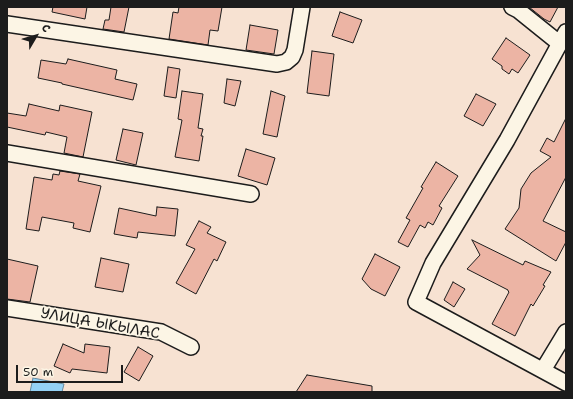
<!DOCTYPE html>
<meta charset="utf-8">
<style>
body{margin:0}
#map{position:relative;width:573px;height:399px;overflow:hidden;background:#f7e2d2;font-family:"Shantell Sans",sans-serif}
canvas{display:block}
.frame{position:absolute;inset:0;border:8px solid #1c1c1c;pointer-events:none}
.north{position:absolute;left:16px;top:16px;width:40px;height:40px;-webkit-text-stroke:3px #fcf5e5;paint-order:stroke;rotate:52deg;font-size:11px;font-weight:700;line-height:16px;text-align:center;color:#1c1c1c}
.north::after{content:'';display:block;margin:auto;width:14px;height:18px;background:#1c1c1c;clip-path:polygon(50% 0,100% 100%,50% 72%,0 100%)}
.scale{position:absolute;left:16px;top:365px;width:107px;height:18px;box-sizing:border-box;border:2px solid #1c1c1c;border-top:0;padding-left:5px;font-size:12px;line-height:14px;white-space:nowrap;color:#1c1c1c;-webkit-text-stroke:3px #fcf5e5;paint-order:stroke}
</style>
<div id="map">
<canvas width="573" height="399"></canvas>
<div class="frame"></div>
<div class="north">С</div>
<div class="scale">50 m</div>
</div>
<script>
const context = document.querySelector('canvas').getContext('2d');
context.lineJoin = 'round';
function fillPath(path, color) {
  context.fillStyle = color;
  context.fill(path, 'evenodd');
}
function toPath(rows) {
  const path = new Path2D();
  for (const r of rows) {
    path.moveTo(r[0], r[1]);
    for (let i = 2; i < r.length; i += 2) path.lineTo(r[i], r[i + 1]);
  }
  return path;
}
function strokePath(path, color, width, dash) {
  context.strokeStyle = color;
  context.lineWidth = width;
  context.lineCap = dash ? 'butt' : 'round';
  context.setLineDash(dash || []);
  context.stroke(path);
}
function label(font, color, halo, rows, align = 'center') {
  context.font = font + ' "Shantell Sans",sans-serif';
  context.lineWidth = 3.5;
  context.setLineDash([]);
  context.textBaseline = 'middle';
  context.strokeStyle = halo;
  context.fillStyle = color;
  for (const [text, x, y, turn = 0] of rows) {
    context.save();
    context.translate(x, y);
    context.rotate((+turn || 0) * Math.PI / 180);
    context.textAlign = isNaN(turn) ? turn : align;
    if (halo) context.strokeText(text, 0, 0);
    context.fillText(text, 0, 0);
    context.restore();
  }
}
const water = toPath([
 [33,378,64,384,62,392,30,392,33,378]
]);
fillPath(water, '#94d1f5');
strokePath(water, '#64899e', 1);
const building = toPath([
 [53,7,87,7,85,19,52,12,53,7],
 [111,7,129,7,124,32,103,29,105,20,109,20,111,7],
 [179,7,222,7,218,31,210,30,208,45,169,39,173,12,178,13,179,7],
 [529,7,558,7,550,22,544,19,529,7],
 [340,12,362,20,353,43,332,36,340,12],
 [250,25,278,30,274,54,246,50,250,25],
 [506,38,530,55,518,73,512,69,509,74,502,69,502,66,492,59,506,38],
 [312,51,334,54,329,96,307,93,312,51],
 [68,59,117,70,115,79,137,84,133,100,62,84,62,83,38,78,41,60,66,64,68,59],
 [168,67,180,69,176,98,164,96,168,67],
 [227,79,241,81,235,106,224,103,227,79],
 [182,91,203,94,198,128,203,129,201,136,203,136,199,161,175,157,182,120,178,119,182,91],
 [271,91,285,96,277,137,263,134,271,91],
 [476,94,496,104,483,126,464,116,476,94],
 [29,104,59,111,60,105,92,112,83,157,64,153,67,137,46,132,45,135,7,127,7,113,26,116,29,104],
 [566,118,566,177,543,221,566,232,566,242,556,261,505,229,519,208,521,189,531,173,551,157,540,151,547,138,554,142,566,118],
 [123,129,143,133,136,165,116,160,123,129],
 [246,149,275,158,267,185,238,176,246,149],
 [436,162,458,176,439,206,442,208,433,225,428,222,425,228,420,225,408,247,398,242,410,220,406,218,423,188,421,187,436,162],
 [60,171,80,174,78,181,101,186,90,232,73,228,74,223,42,217,39,231,26,229,34,177,52,180,53,174,59,175,60,171],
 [157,207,178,209,175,236,138,232,137,238,114,234,119,208,156,216,157,207],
 [199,221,211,227,207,233,226,242,217,261,214,259,196,294,176,283,195,249,186,245,199,221],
 [472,240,523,265,525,261,551,272,543,285,545,286,533,306,531,304,515,336,492,324,509,292,508,291,508,290,467,269,480,255,472,240],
 [375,254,400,267,385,296,371,289,362,279,375,254],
 [101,258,129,264,123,292,95,287,101,258],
 [7,259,38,266,30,302,7,299,7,259],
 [453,282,465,289,454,307,444,300,453,282],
 [63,344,84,353,85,344,110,347,107,373,72,369,70,373,54,366,63,344],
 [138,347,153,356,139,381,124,372,138,347],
 [307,375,372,386,372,392,296,392,307,375]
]);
fillPath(building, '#ecb4a4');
strokePath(building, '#1c1c1c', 1);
const minor = toPath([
 [512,7,518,10,559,43],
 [7,24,277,64,286,62,292,57,295,50,302,7],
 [566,32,507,140,433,263,416,302,566,383],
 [7,153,251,194],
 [7,308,161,332,191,347],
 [543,370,566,332]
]);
strokePath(minor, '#1c1c1c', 18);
strokePath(minor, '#fcf5e5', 15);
label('15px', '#1c1c1c', '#fcf5e5', [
 ["УЛИЦА ЫКЫЛАС",100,324,10]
]);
</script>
